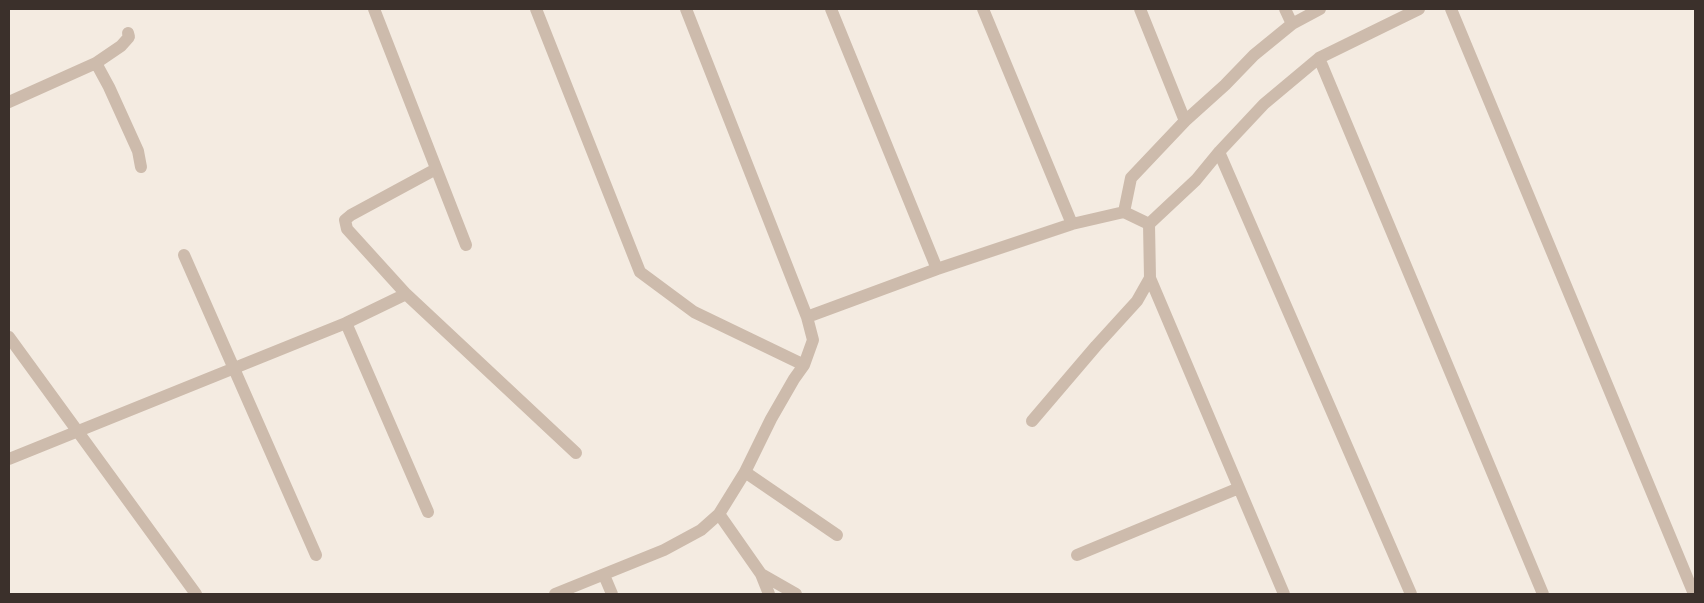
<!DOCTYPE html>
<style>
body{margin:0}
#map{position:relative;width:1704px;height:603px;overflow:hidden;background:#f4ebe1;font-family:Helvetica,sans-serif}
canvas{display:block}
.frame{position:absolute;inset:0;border:10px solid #3b302b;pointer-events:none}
</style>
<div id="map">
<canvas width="1704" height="603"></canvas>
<div class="frame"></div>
</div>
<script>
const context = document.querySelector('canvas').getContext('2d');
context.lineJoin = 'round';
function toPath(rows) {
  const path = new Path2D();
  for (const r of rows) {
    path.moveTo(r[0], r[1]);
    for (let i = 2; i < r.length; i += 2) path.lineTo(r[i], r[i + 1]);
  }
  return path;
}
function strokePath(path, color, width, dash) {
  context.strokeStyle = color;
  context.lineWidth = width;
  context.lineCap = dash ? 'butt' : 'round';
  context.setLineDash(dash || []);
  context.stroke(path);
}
strokePath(toPath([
 [374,9,466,245],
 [536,9,640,272,694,312,804,365],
 [686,9,807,317],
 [831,9,937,269],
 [983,9,1072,224],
 [1140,9,1185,121],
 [1285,9,1292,24],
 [1451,9,1694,594],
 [1319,58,1543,594],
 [96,63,109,87,138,151,141,167],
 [9,102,96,63,121,46,129,37,128,33],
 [1219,152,1411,594],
 [436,169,351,215,345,220,347,229,406,294,576,453],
 [1124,212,1131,178,1185,121,1225,85,1254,55,1292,24,1320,9],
 [184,255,316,555],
 [1150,278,1284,594],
 [346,323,428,512],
 [9,337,196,594],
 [1032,421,1096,346,1137,301,1150,278,1149,224],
 [9,459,346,323,406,294],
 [745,472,837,535],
 [719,514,761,574,769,594],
 [1077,555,1239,488],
 [761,574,796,594],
 [604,575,612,594],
 [555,594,664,550,701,530,719,514,745,472,771,419,794,379,804,365,813,340,807,317,937,269,1072,224,1124,212,1149,224,1196,180,1219,152,1264,104,1319,58,1419,9]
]), '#cdbbac', 12);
</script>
